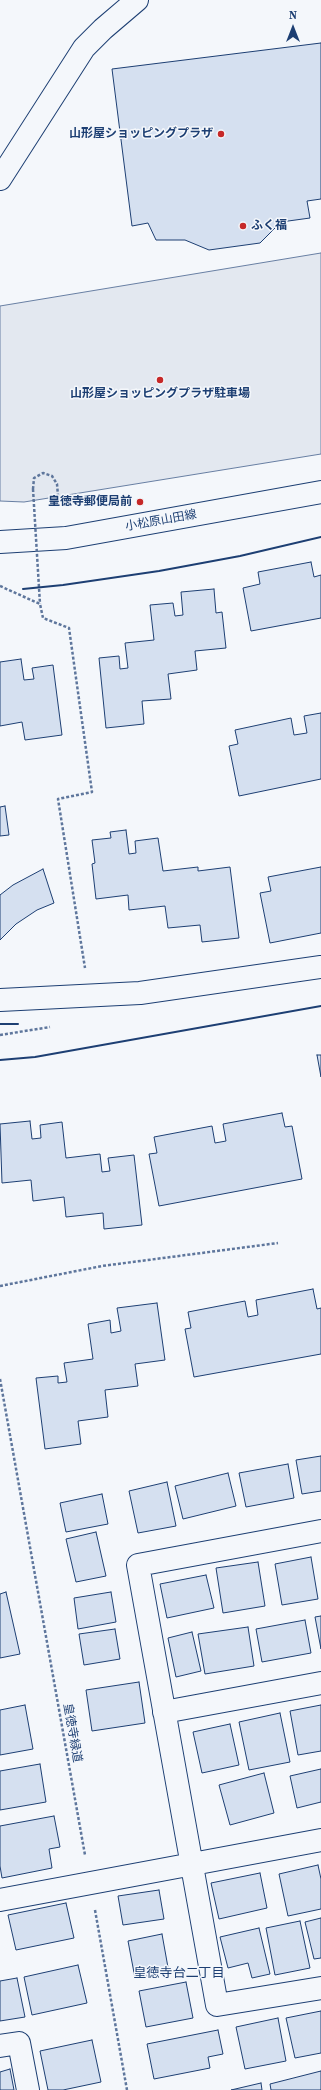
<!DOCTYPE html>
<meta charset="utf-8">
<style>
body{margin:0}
#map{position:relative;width:321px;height:2090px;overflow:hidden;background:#f4f7fb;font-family:"Source Serif 4",serif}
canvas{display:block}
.north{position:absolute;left:273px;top:8px;width:40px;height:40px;-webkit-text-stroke:3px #f4f7fb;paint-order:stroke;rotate:0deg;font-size:11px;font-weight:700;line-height:16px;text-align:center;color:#1d3f73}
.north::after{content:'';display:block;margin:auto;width:14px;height:18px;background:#1d3f73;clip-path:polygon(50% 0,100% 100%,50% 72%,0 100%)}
</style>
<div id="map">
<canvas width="321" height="2090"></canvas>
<div class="north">N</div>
</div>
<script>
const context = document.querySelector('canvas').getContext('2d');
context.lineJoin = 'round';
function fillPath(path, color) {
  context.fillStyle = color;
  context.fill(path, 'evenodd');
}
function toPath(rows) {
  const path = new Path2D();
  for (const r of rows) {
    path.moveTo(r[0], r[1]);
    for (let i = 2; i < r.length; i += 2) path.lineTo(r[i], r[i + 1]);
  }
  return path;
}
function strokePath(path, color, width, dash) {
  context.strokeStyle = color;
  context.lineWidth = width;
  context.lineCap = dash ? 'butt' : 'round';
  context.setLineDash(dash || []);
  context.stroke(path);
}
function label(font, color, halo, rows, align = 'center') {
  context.font = font + ' "Source Serif 4","Noto Sans JP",serif';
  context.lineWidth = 3;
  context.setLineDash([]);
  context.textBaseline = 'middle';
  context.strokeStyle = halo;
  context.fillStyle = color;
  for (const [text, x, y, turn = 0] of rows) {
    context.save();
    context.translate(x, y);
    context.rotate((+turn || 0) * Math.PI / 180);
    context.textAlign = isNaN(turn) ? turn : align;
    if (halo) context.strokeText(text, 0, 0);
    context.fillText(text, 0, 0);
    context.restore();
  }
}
const parking = toPath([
 [321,253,321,454,24,502,0,501,0,306,321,253]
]);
fillPath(parking, '#e3e8f0');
strokePath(parking, '#687fa3', 1);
const building = toPath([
 [321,43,321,199,307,201,310,218,281,222,260,243,209,250,185,240,156,240,148,223,132,226,112,69,321,43],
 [311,562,314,577,321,575,321,618,251,631,243,588,260,584,258,572,311,562],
 [214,589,216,613,222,612,226,648,195,651,197,670,168,674,171,699,142,701,144,724,106,728,99,658,119,656,120,669,128,668,125,643,154,640,150,605,173,603,175,616,183,615,181,592,214,589],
 [21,659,24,680,34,679,32,668,53,665,62,735,25,740,22,722,0,726,0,662,21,659],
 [321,713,321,779,239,796,229,746,238,744,235,730,291,718,294,735,307,733,304,716,321,713],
 [5,806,9,835,0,836,0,807,5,806],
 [126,830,129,854,136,853,135,841,158,838,163,871,198,867,198,871,230,867,239,938,202,942,200,925,168,928,165,906,129,910,128,895,96,899,92,864,95,863,92,840,111,838,110,832,126,830],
 [321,867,321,933,270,943,260,893,271,891,268,877,321,867],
 [43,869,54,903,37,910,16,924,0,940,0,895,13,885,43,869],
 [317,1055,321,1055,321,1077,317,1055],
 [282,1113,285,1127,292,1126,302,1179,159,1206,149,1154,157,1153,154,1137,212,1126,215,1143,226,1141,223,1124,282,1113],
 [30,1121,32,1139,41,1138,40,1125,62,1122,66,1158,100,1154,102,1172,110,1171,108,1158,134,1155,142,1225,104,1229,103,1213,66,1217,64,1197,33,1201,31,1180,2,1183,0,1124,30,1121],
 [313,1289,317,1309,321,1308,321,1354,194,1377,185,1329,191,1328,188,1312,245,1301,248,1317,258,1315,256,1300,313,1289],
 [157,1303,165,1360,135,1364,138,1386,105,1390,108,1417,78,1421,81,1444,45,1449,36,1378,58,1376,58,1383,67,1382,64,1363,93,1359,88,1324,110,1320,111,1333,121,1331,117,1308,157,1303],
 [321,1456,321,1491,302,1494,296,1460,321,1456],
 [288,1464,294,1498,246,1507,239,1473,288,1464],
 [228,1473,236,1506,183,1519,175,1486,228,1473],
 [167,1482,176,1526,138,1533,129,1491,167,1482],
 [102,1494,108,1524,66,1532,60,1503,102,1494],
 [96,1532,106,1576,76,1582,66,1539,96,1532],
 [311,1557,318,1599,282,1605,275,1564,311,1557],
 [258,1562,265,1606,223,1613,216,1568,258,1562],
 [206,1575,214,1608,167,1618,160,1584,206,1575],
 [6,1592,20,1654,0,1658,0,1594,6,1592],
 [111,1592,116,1622,78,1629,74,1598,111,1592],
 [321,1616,321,1649,315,1617,321,1616],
 [305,1620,311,1653,262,1662,256,1629,305,1620],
 [248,1627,254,1666,205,1674,198,1634,248,1627],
 [115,1629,120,1659,84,1665,79,1634,115,1629],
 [192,1632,201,1671,176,1677,168,1638,192,1632],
 [139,1682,145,1723,92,1731,86,1690,139,1682],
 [25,1705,33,1749,0,1755,0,1710,25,1705],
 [321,1705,321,1751,298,1755,290,1711,321,1705],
 [280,1713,290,1762,249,1770,239,1722,280,1713],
 [230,1724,239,1765,202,1773,193,1732,230,1724],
 [40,1764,46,1802,0,1810,0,1771,40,1764],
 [321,1769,321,1802,297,1808,290,1776,321,1769],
 [264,1773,274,1813,230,1825,219,1785,264,1773],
 [54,1816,60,1847,49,1849,52,1868,2,1878,0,1866,0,1826,54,1816],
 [318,1865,321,1879,321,1909,288,1916,279,1874,318,1865],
 [260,1873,267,1908,219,1919,211,1883,260,1873],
 [159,1890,164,1919,123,1925,118,1896,159,1890],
 [66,1903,74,1938,16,1950,8,1915,66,1903],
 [321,1918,321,1958,314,1959,305,1922,321,1918],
 [300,1921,310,1968,275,1975,266,1928,300,1921],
 [259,1928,270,1974,252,1978,248,1963,228,1968,220,1937,259,1928],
 [162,1934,169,1973,135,1978,128,1941,162,1934],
 [78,1965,87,2003,32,2015,24,1977,78,1965],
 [17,1978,25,2017,0,2021,0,1981,17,1978],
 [186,1982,193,2018,146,2027,139,1991,186,1982],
 [321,2011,321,2053,295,2058,286,2018,321,2011],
 [278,2018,286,2061,245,2069,236,2027,278,2018],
 [218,2030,223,2054,208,2057,210,2068,154,2079,147,2044,218,2030],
 [92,2040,101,2082,63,2090,48,2090,40,2051,92,2040],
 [10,2069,14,2090,0,2090,0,2072,10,2069],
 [321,2071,321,2090,271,2090,270,2084,321,2071],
 [261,2083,262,2090,231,2090,261,2083]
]);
fillPath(building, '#d5e0f0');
strokePath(building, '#1d3f73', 1);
const minor = toPath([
 [0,179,84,48,103,29,137,0],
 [0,1000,140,993,321,967],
 [321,1531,138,1565,217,2005,321,1988],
 [164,1712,321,1683],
 [0,1900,321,1840],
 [0,2046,19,2043,28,2090]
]);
const tertiary = toPath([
 [0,542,66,538,321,492]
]);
strokePath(minor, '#1d3f73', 24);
strokePath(tertiary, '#1d3f73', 24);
strokePath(toPath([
 [33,489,34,478,43,473,52,476,57,484,59,508],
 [0,586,40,604,43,618,69,628,92,792,58,799,85,968],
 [0,1035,50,1027],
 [0,1286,102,1266,278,1243],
 [0,1379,85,1855],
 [95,1910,127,2090]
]), '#5e769c', 2.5, [3, 2]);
strokePath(minor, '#f4f7fb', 22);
strokePath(tertiary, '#f4f7fb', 22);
strokePath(toPath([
 [33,489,40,604]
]), '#5e769c', 2.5, [3, 2]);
strokePath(toPath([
 [23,589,63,585,159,571,240,556,321,537],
 [0,1024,18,1024],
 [0,1060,35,1057,321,1006]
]), '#1d3f73', 2);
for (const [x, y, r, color] of [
 [221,134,4,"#c62828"],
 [243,226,4,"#c62828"],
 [160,380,4,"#c62828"],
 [140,502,4,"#c62828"]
]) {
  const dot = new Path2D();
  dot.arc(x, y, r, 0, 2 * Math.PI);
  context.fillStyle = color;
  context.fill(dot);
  strokePath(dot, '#f4f7fb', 1.5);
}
label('bold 12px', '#1d3f73', '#f4f7fb', [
 ["山形屋ショッピングプラザ",213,134],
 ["ふく福",251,226,"left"],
 ["山形屋ショッピングプラザ駐車場",160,394,"center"],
 ["皇徳寺郵便局前",132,502]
], 'right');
label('12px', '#1d3f73', '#f4f7fb', [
 ["小松原山田線",161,521,-10],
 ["皇徳寺緑道",72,1733,80]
]);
label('13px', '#1d3f73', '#f4f7fb', [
 ["皇徳寺台二丁目",179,1974]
]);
</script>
